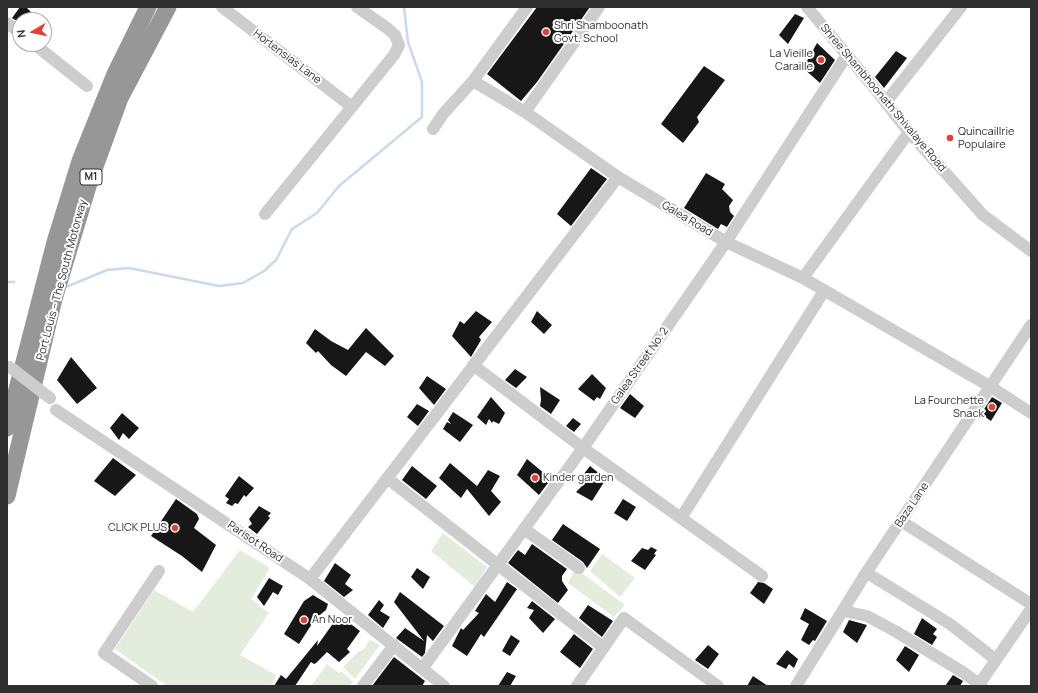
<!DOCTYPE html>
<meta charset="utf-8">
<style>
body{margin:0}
#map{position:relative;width:1038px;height:693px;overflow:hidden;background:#fff;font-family:Manrope,sans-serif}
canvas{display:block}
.frame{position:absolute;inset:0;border:8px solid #303030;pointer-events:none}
.north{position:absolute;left:12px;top:12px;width:40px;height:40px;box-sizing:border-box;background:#fff;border:1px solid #acacac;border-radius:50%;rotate:261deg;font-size:11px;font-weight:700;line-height:16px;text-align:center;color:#303030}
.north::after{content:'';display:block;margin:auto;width:14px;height:18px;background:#e24036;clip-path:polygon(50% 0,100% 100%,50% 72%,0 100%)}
</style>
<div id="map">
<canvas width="1038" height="693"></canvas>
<div class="frame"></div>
<div class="north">N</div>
</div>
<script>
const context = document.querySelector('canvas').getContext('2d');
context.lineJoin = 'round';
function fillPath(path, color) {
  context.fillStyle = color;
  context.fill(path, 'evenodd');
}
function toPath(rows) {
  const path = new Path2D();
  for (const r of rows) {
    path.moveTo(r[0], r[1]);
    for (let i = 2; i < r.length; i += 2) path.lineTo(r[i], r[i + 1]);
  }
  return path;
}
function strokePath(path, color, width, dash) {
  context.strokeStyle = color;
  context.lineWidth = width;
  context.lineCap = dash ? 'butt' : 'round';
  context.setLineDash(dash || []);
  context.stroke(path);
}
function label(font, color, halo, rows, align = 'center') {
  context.font = font + ' Manrope,sans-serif';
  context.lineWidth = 4;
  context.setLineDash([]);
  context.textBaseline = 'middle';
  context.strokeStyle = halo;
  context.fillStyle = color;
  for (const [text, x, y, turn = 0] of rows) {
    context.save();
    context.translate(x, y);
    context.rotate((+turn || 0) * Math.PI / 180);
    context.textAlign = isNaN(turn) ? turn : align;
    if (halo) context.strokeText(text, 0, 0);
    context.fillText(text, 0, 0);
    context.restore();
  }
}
fillPath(toPath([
 [443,533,487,567,475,587,431,551],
 [240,550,270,568,251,599,269,613,240,655,276,675,271,686,167,686,115,649,154,590,193,612],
 [602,554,635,578,620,597,590,571],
 [575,568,625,605,614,617,568,583],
 [370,640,380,645,355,679,343,667,358,652,363,650],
 [327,664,339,673,341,671,353,682,350,686,311,686]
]), '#e4ecde');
strokePath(toPath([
 [7,282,14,282],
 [66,287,107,270,129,268,219,286,243,283,264,271,276,260,292,229,317,213,339,186,422,117,422,82,408,42,404,7]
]), '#cadaec', 2.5);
fillPath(toPath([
 [20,7,26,7,31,12,26,20,15,20,12,18],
 [537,7,590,7,537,82,521,101,487,74],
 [795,14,804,18,788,44,779,35],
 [817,43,835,60,820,83,803,68],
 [896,51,907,58,884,88,875,77],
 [704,66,725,80,697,117,699,122,683,143,661,124],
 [591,168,607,179,571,226,557,214],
 [706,173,725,184,722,189,733,200,729,206,730,212,734,216,727,227,721,224,718,229,684,208],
 [476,311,492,322,479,337,481,340,471,357,452,336,460,321,464,324],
 [537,311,552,325,544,334,531,322],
 [366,328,394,356,385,366,366,352,346,376,331,365,318,351,316,353,306,343,315,329,331,341,348,350],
 [71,357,97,388,77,404,57,380],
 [515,369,527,377,516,388,505,380],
 [592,374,606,388,600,399,597,397,594,401,578,389],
 [427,376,446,389,434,405,419,388],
 [540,387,560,400,551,414,540,406,541,400],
 [630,394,644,406,635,418,620,408],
 [491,397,505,413,499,424,493,421,492,423,489,419,486,425,477,417],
 [992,397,1002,403,991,421,981,414],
 [417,404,429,411,418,426,407,417],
 [453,412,473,425,460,442,443,429,447,422,451,424,448,420],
 [122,413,139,428,129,439,123,433,119,440,110,428],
 [573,418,581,424,574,432,566,426],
 [113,458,136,475,115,496,94,481],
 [527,459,551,479,539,495,517,475],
 [450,463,477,486,488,470,500,476,491,491,501,502,489,516,467,489,461,498,439,478],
 [412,466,437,486,426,499,402,480],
 [590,466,606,479,592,501,576,492,585,483,580,479],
 [239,476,254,488,246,497,244,495,238,504,235,503,232,506,226,503,229,499,225,496],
 [176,499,197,514,199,519,194,528,216,545,202,572,182,556,151,536],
 [623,499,636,507,627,521,614,513],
 [259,506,271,513,268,516,270,518,257,534,248,527,252,524,249,519],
 [563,524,600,549,587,568,583,562,552,540],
 [532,544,567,569,562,576,562,581,568,590,558,603,508,563,518,550,525,555],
 [651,547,657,550,654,554,656,555,645,570,631,561,642,548,648,550],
 [335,563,351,575,345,584,353,590,344,597,324,581],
 [417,568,430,577,423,589,411,577],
 [269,578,283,586,278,595,273,592,264,606,257,597],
 [507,582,517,589,484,637,481,634,467,656,452,646,461,628,463,630,479,613,475,611,486,594,495,602],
 [758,582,764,583,773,589,764,604,750,593],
 [400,592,444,626,433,641,427,635,425,653,422,657,396,638,405,628,424,641,394,602],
 [313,595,328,604,326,610,315,619,299,644,284,634,304,601],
 [379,600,384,605,380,611,390,617,383,628,368,615],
 [532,601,555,619,543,633,529,618,534,610,527,608],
 [588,605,613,621,602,637,579,618],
 [805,608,827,621,815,641,813,640,809,645,801,640,809,624,800,619],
 [339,615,360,631,347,649,350,652,339,662,327,652,316,663,314,664,311,662,295,686,274,686,281,675,286,679,318,640,317,646],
 [922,618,937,629,933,634,937,637,932,645,914,634],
 [849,620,867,625,857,643,843,632],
 [574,634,593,649,580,668,560,652],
 [511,635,520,641,510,656,502,651],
 [708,645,719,654,708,669,695,660],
 [905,646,919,655,909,672,896,660],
 [787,650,798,659,794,668,789,664,786,669,776,664],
 [394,657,425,681,422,686,372,686],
 [507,672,516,676,510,686,498,686],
 [953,675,963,681,960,686,945,686],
 [753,676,768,686,747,686]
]), '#171717');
strokePath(toPath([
 [222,7,352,107],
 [807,7,876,90,909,132,983,215,1031,251],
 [7,23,20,33],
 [34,44,87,86],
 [473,81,525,112,618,177,726,242,803,278,991,387,1031,413],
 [886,102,961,7],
 [525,112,599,7],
 [433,129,443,114,473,81,527,7],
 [265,214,394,55,399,45,395,35,387,28,357,7],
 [803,278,909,132],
 [473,365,583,448,762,576],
 [56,410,310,579,444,686],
 [387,478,603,647],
 [681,518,824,291],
 [901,521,1031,604],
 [524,529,579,568],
 [867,573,950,624,995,659],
 [310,579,618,177],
 [843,611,867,616,895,631,961,671,982,686],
 [422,669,583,448,726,242,847,55],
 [152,686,104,653,159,571],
 [363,686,394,645],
 [577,686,624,618,718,686],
 [796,686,866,573,1031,325],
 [978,686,1031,609]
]), '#cdcdcd', 12);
strokePath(toPath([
 [7,428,55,242,80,161,115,74,148,7],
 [7,496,54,299,89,183,120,98,168,7]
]), '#979797', 17);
strokePath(toPath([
 [10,367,50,398]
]), '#cdcdcd', 12);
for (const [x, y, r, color] of [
 [546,32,4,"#e24036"],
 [821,60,4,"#e24036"],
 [950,138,4,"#e24036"],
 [992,407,4,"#e24036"],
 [535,478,4,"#e24036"],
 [175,528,4,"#e24036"],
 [304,620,4,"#e24036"]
]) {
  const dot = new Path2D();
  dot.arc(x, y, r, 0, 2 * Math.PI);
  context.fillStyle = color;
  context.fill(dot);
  strokePath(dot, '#fff', 1.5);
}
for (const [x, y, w] of [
 [91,177,22]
]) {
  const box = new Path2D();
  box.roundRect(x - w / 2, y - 8, w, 16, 3);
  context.fillStyle = '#fff';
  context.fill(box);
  strokePath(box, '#303030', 1);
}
label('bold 10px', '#303030', null, [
 ["M1",91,177]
]);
label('11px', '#303030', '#fff', [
 ["Shri Shamboonath",554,26],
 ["Govt. School",554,39],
 ["La Vieille",813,54,"right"],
 ["Caraille",813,67,"right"],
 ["Quincaillrie",958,132],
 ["Populaire",958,145],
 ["La Fourchette",984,401,"right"],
 ["Snack",984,414,"right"],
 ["Kinder garden",543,478],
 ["CLICK PLUS",167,528,"right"],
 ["An Noor",312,620]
], 'left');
label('11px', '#303030', '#fff', [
 ["Hortensias Lane",287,57,37],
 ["Shree Shambhoonath Shivalaye Road",883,98,50],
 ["Galea Road",687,219,31],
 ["Port Louis – The South Motorway",62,280,-75],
 ["Galea Street No. 2",640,366,-55],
 ["Baza Lane",912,505,-56],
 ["Parisot Road",255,542,34]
]);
</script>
